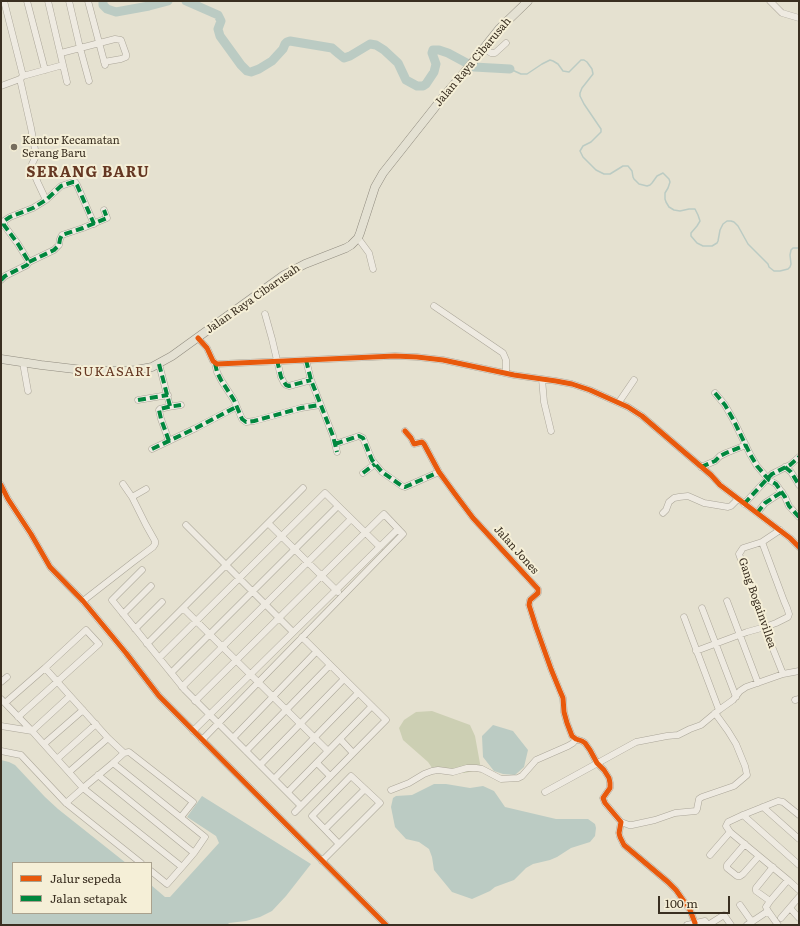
<!DOCTYPE html>
<style>
body{margin:0}
#map{position:relative;width:800px;height:926px;overflow:hidden;background:#e5e1d0;font-family:Literata,serif}
canvas{display:block}
.frame{position:absolute;inset:0;border:2px solid #3a2f21;pointer-events:none}
.legend{position:absolute;left:12px;top:862px;width:140px;height:52px;box-sizing:border-box;background:#f5efd7;border:1px solid #aaa28e;margin:0;padding:5px 7px;list-style:none;font-size:12px;color:#3a2f21}
.legend li{display:flex;align-items:center;gap:8px;height:20px}
.legend b{width:20px;border:1px solid #aaa28e}
.scale{position:absolute;left:658px;top:896px;width:72px;height:18px;box-sizing:border-box;border:2px solid #3a2f21;border-top:0;padding-left:5px;font-size:12px;line-height:14px;white-space:nowrap;color:#3a2f21;-webkit-text-stroke:3px #f5efd7;paint-order:stroke}
</style>
<div id="map">
<canvas width="800" height="926"></canvas>
<div class="frame"></div>
<ul class="legend">
<li><b style="height:5px;background:#e8590c"></b>Jalur sepeda</li>
<li><b style="height:5px;background:#00873e"></b>Jalan setapak</li>
</ul>
<div class="scale">100 m</div>
</div>
<script>
const context = document.querySelector('canvas').getContext('2d');
context.lineJoin = 'round';
function fillPath(path, color) {
  context.fillStyle = color;
  context.fill(path, 'evenodd');
}
function toPath(rows) {
  const path = new Path2D();
  for (const r of rows) {
    path.moveTo(r[0], r[1]);
    for (let i = 2; i < r.length; i += 2) path.lineTo(r[i], r[i + 1]);
  }
  return path;
}
function strokePath(path, color, width, dash) {
  context.strokeStyle = color;
  context.lineWidth = width;
  context.lineCap = dash ? 'butt' : 'round';
  context.setLineDash(dash || []);
  context.stroke(path);
}
function label(font, color, halo, rows, align = 'center') {
  context.font = font + ' Literata,serif';
  context.lineWidth = 4;
  context.setLineDash([]);
  context.textBaseline = 'middle';
  context.strokeStyle = halo;
  context.fillStyle = color;
  for (const [text, x, y, turn = 0] of rows) {
    context.save();
    context.translate(x, y);
    context.rotate((+turn || 0) * Math.PI / 180);
    context.textAlign = isNaN(turn) ? turn : align;
    if (halo) context.strokeText(text, 0, 0);
    context.fillText(text, 0, 0);
    context.restore();
  }
}
fillPath(toPath([
 [432,711,470,725,475,736,481,769,465,773,435,772,428,762,403,740,399,728,404,720,416,712]
]), '#cccfb3');
fillPath(toPath([
 [493,725,513,731,528,750,524,767,515,775,503,774,494,771,483,757,482,736],
 [1,760,9,762,15,765,45,797,58,809,126,863,13,863,13,913,151,913,151,885,165,897,170,897,219,843,216,836,187,817,202,796,311,864,286,896,272,911,260,917,246,921,229,923,227,925,1,925],
 [434,784,446,784,470,788,483,786,494,791,505,807,556,819,588,819,595,824,596,828,595,836,590,842,571,848,557,857,550,860,533,864,526,868,514,880,495,887,490,891,472,899,452,892,434,870,432,857,429,849,419,842,406,839,395,827,391,807,393,798,396,796,412,795]
]), '#bbcbc3');
strokePath(toPath([
 [510,69,521,74,527,74,542,64,550,60,553,61,558,64,563,71,569,72,581,60,584,60,587,62,592,69,593,74,582,88,580,93,580,96,584,104,601,129,601,132,591,142,583,146,580,151,583,157,596,170,604,174,610,174,623,166,628,166,632,171,633,177,634,179,639,184,647,186,650,185,652,183,657,176,663,173,669,179,670,182,668,188,665,193,665,199,666,202,669,207,674,210,680,211,689,209,695,209,698,215,700,221,697,226,691,233,691,236,697,243,703,246,712,246,717,243,718,241,720,230,723,224,727,221,731,221,734,222,738,226,748,244,768,264,769,267,774,271,780,271,788,269,790,267,791,264,790,255,791,250,793,248,799,248]
]), '#bbcbc3', 1.5);
strokePath(toPath([
 [103,1,103,5,107,9,116,12,149,6,168,1],
 [186,1,218,15,221,21,218,29,220,36,241,65,247,71,251,72,259,69,272,61,283,49,285,44,287,42,290,41,332,48,339,54,344,58,350,56,370,44,376,45,384,50,398,63,406,80,417,86,423,86,426,84,434,72,436,64,432,53,433,50,439,50,448,53,474,67,510,69]
]), '#bbcbc3', 9);
const minor = toPath([
 [27,1,45,70],
 [48,1,67,82],
 [69,1,80,48,89,81],
 [88,1,105,65],
 [770,1,782,13,799,18],
 [484,48,491,53,495,53,506,43],
 [61,53,115,39,121,40,126,54,126,57,121,59,104,62],
 [23,76,63,65],
 [20,79,31,128,36,155,35,158,32,164,32,169,38,183,46,200],
 [1,86,20,79,23,76,4,1],
 [358,238,369,253,373,269],
 [29,262,54,250,59,245,60,239,62,235,83,228,107,218,104,210],
 [1,280,5,276,27,265,29,262,18,244,4,225,4,221,10,217,33,208,46,200,61,186,73,182,75,182,77,185,94,224],
 [434,306,503,353,506,360,506,372],
 [265,314,272,339,281,377,284,383,286,385,289,386,311,380],
 [198,338,207,348,213,361,217,364,395,356,417,357,443,360,514,375,556,381,572,384,590,390,628,407,642,416,711,475,720,485,790,538,799,547],
 [306,360,311,380,333,436,337,452],
 [23,363,28,391],
 [215,363,217,372,221,380,234,400,242,419,246,422,254,421,301,408,320,405],
 [159,364,170,406],
 [542,379,544,402,551,431],
 [715,393,725,405,734,421,750,454,757,466,769,480,776,484,785,497,789,506,799,517],
 [138,400,168,395],
 [619,402,634,380],
 [405,431,411,438,414,444,422,442,424,444,439,472,455,494,473,518,538,589,538,593,530,600,529,605,536,627,551,669,560,691,563,698,564,712,567,723,572,736,576,739,582,741,585,743,590,750,597,763,604,770,609,778,610,783,610,788,603,798,605,803,621,822,619,833,620,837,624,845,668,882,676,890,690,910,695,923],
 [169,441,161,419,159,410,160,409,168,407,181,405],
 [335,444,359,436,363,438,372,460,382,472,402,486,405,487,439,472],
 [152,449,196,428,236,407],
 [701,467,715,461,720,456,726,453,746,445],
 [785,467,791,472,799,485],
 [363,473,375,464],
 [1,485,8,499,31,534,50,567,83,601,126,653,159,696,386,925],
 [132,497,146,489],
 [744,504,767,479,772,474,790,465,799,457],
 [663,513,666,510,669,502,674,498,679,497,688,496,704,503,728,507,731,506,738,499],
 [757,513,765,503,782,492],
 [268,523,338,592],
 [186,525,293,632],
 [780,530,762,542,743,548,739,554,769,639,783,674],
 [142,570,112,600,185,690,301,806],
 [83,601,133,562,153,547,155,544,155,541,146,525,132,497,123,484],
 [727,601,758,683],
 [183,608,328,751],
 [702,608,736,697],
 [123,614,151,586],
 [684,617,719,710],
 [135,629,162,602],
 [147,644,303,488],
 [696,651,747,632,765,627,776,623,788,617,789,614,787,608,784,601,762,542],
 [159,658,325,493,380,547],
 [171,673,338,506],
 [1,682,7,677],
 [182,687,351,519],
 [1,699,32,731,83,788,113,763,124,753,129,752,193,802,181,817],
 [795,700,799,699],
 [195,701,384,514,403,534,202,740],
 [5,703,45,668,108,738,124,753],
 [18,717,99,644,86,630,45,668],
 [1,726,32,731,70,696],
 [193,731,398,529],
 [233,738,316,652],
 [340,739,353,753],
 [44,744,83,710],
 [1,751,21,755,66,803,141,863],
 [246,751,330,665],
 [57,759,96,724],
 [113,763,205,837,194,853],
 [317,763,330,776],
 [260,765,344,679],
 [69,772,108,738],
 [98,775,194,853,182,867],
 [274,779,358,693],
 [391,790,409,783,424,774,432,771,438,770,453,772,467,768,476,768,482,769,501,779,518,778,522,776,536,760,568,746,573,743,576,739],
 [288,792,372,706],
 [545,792,636,742,667,736,678,735,690,729,701,725,719,710,733,700,740,691,746,687,783,674,799,671],
 [66,803,83,788,182,867,167,884,151,871],
 [763,807,799,839],
 [295,812,386,720,302,637],
 [743,815,799,865],
 [799,815,783,802,778,801,743,815,728,822,726,826,730,832,788,880,799,890],
 [621,822,629,825,632,825,655,820,675,813,696,811,697,809,699,799,702,797,734,786,747,775,745,766,736,744,728,731,715,713],
 [325,829,365,789],
 [745,844,727,865,727,868,737,876,740,876,743,874,759,856],
 [710,855,730,832],
 [322,861,380,803,351,776,312,816,339,844],
 [773,867,756,888,756,891,770,901,788,880],
 [740,905,752,922],
 [790,908,799,918],
 [768,911,778,925],
 [781,918,799,897],
 [687,925,705,921,708,925],
 [708,925,724,915,731,925],
 [747,925,768,911,766,907,770,901]
]);
const major = toPath([
 [1,359,41,365,83,370,123,371,136,370,152,367,172,356,284,275,305,264,346,248,351,245,358,238,360,233,375,187,383,173,440,101,468,68,499,29,528,1]
]);
strokePath(minor, '#aba699', 7);
strokePath(major, '#908b7f', 9);
strokePath(minor, '#eeeae1', 6);
strokePath(major, '#e4e1d3', 8);
strokePath(toPath([
 [29,262,54,250,59,245,60,239,62,235,83,228,107,218,104,210],
 [1,280,5,276,27,265,29,262,18,244,4,225,4,221,10,217,33,208,46,200,61,186,73,182,75,182,77,185,94,224],
 [277,360,281,377,286,385,289,386,311,380],
 [306,360,311,380,333,436,337,452],
 [215,363,217,372,221,380,234,400,242,419,246,422,254,421,301,408,320,405],
 [159,364,170,406],
 [715,393,725,405,734,421,750,454,757,466,769,480,776,484,785,497,789,506,799,517],
 [138,400,168,395],
 [169,441,161,419,159,410,160,409,168,407,181,405],
 [335,444,359,436,363,438,372,460,382,472,402,486,405,487,439,472],
 [152,449,196,428,236,407],
 [701,467,715,461,720,456,726,453,746,445],
 [785,467,791,472,799,485],
 [363,473,375,464],
 [744,504,767,479,772,474,790,465,799,457],
 [757,513,765,503,782,492]
]), '#00873e', 4, [8, 4]);
strokePath(toPath([
 [198,338,207,348,213,361,217,364,395,356,417,357,443,360,514,375,556,381,572,384,590,390,628,407,642,416,711,475,720,485,790,538,799,547],
 [405,431,411,438,414,444,422,442,424,444,439,472,455,494,473,518,538,589,538,593,530,600,529,605,536,627,551,669,560,691,563,698,564,712,567,723,572,736,576,739,582,741,585,743,590,750,597,763,604,770,609,778,610,783,610,788,603,798,605,803,621,822,619,833,620,837,624,845,668,882,676,890,690,910,695,923],
 [1,485,8,499,31,534,50,567,83,601,126,653,159,696,386,925]
]), '#e8590c', 5);
for (const [x, y, r, color] of [
 [14,147,4,"#766d5e"]
]) {
  const dot = new Path2D();
  dot.arc(x, y, r, 0, 2 * Math.PI);
  context.fillStyle = color;
  context.fill(dot);
  strokePath(dot, '#f5efd7', 1.5);
}
label('11px', '#3a2f21', '#f5efd7', [
 ["Jalan Raya Cibarusah",473,62,-50],
 ["Jalan Raya Cibarusah",253,299,-35],
 ["Jalan Jones",516,550,48],
 ["Gang Bogainvillea",757,603,71]
]);
label('11px', '#3a2f21', '#f5efd7', [
 ["Kantor Kecamatan",22,141],
 ["Serang Baru",22,154]
], 'left');
context.letterSpacing = '1px';
label('13px', '#653722', '#f5efd7', [
 ["SUKASARI",113,372]
]);
context.letterSpacing = '0px';
context.letterSpacing = '1px';
label('bold 15px', '#653722', '#f5efd7', [
 ["SERANG BARU",88,173]
]);
context.letterSpacing = '0px';
</script>
